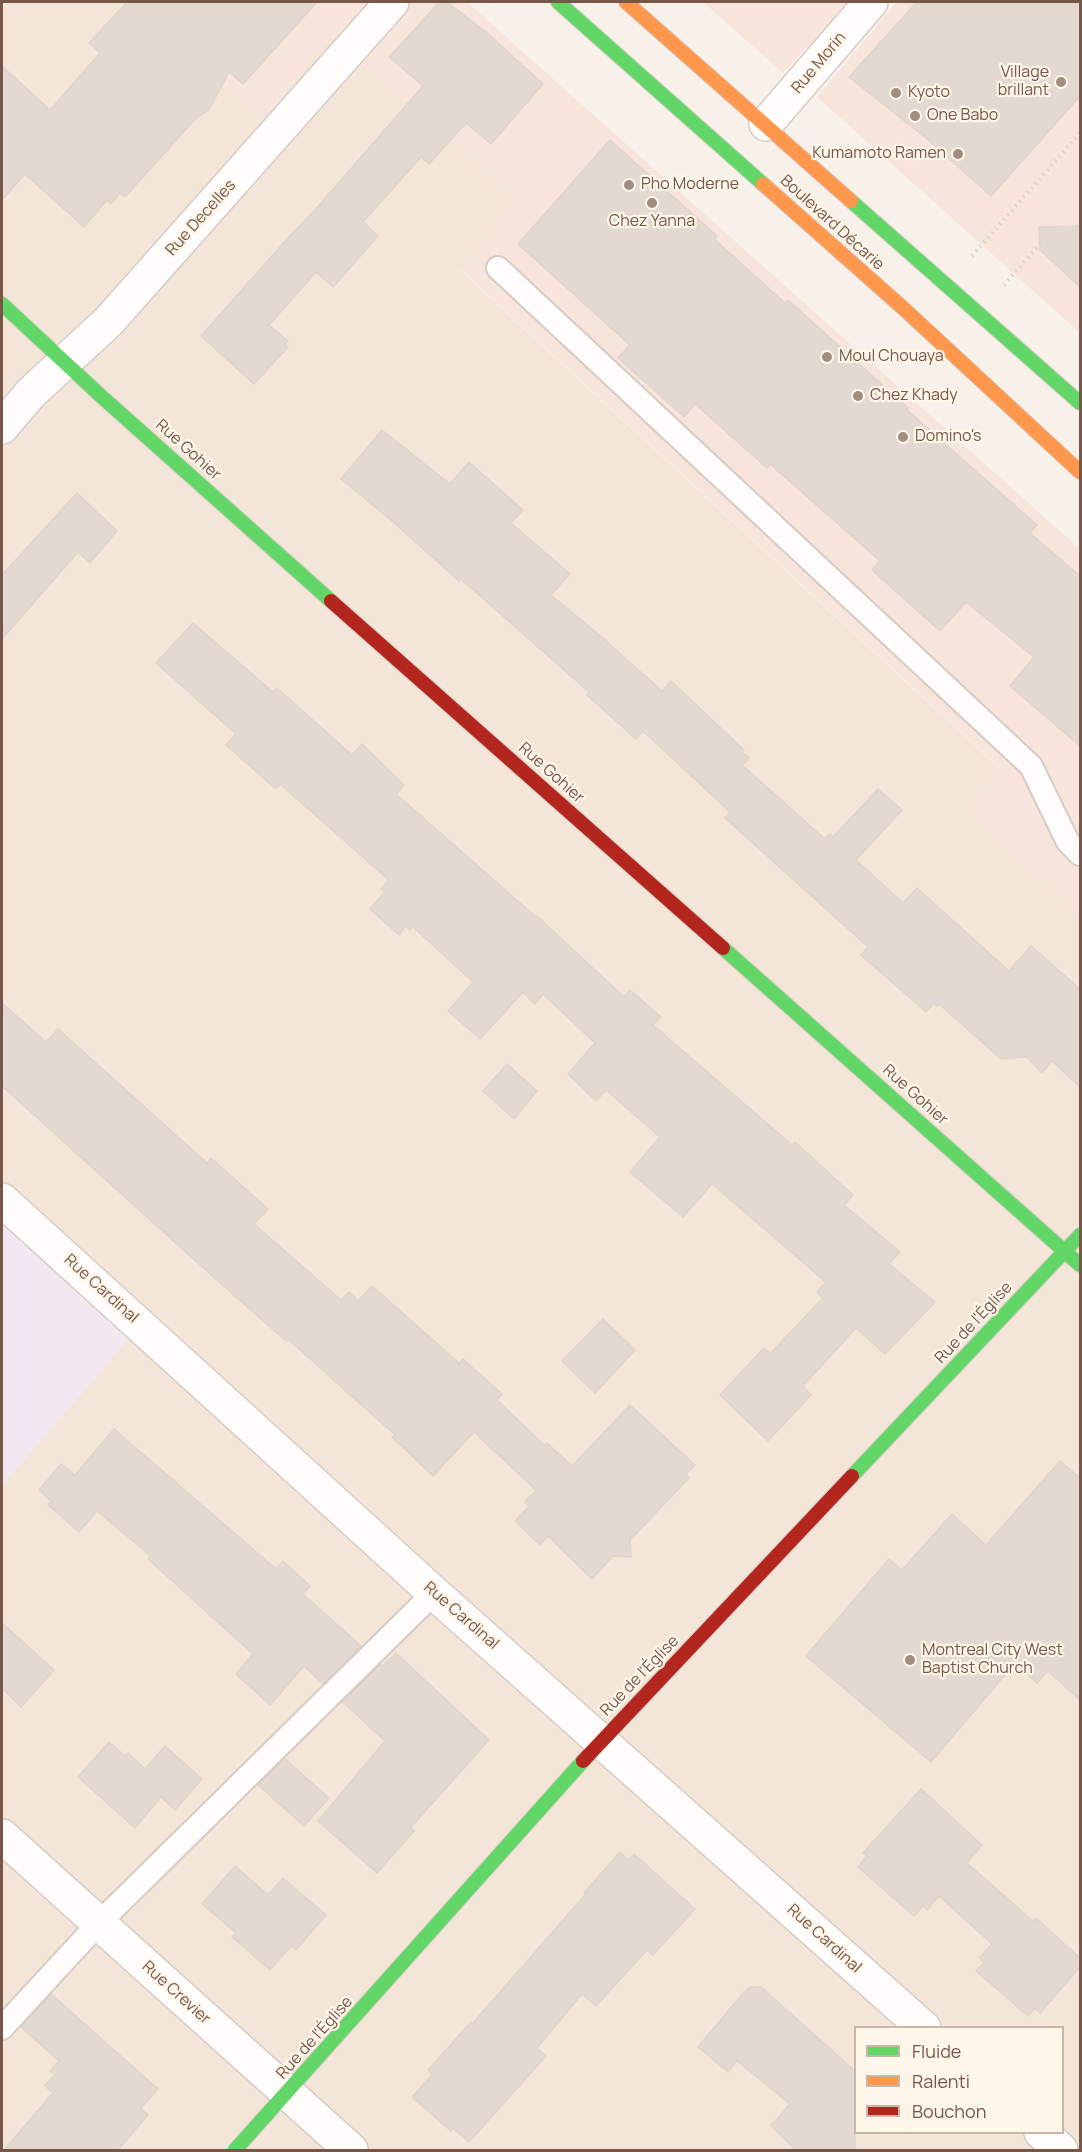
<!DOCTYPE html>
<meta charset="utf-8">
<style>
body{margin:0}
#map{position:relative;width:1082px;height:2152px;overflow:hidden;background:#f7f1e9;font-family:Manrope,sans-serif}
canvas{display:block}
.frame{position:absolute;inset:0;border:3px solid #765748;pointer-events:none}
.legend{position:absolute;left:854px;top:2026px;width:210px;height:108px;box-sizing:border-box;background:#fff6ea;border:2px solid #c8b6a9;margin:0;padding:8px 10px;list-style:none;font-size:18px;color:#765748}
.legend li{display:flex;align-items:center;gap:12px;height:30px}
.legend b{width:30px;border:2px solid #c8b6a9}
</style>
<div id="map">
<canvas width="1082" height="2152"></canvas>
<div class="frame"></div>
<ul class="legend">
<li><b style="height:8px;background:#63d668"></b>Fluide</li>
<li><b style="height:8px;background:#ff974d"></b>Ralenti</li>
<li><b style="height:8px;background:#b3261e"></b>Bouchon</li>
</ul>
</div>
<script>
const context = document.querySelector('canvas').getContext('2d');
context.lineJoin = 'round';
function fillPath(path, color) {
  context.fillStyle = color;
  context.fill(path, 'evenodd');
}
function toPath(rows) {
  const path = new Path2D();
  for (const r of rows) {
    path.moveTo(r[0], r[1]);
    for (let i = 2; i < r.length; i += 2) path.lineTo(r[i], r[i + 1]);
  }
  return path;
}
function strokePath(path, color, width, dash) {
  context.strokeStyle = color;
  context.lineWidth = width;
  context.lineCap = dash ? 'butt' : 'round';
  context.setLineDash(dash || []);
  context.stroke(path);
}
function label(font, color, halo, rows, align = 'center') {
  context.font = font + ' Manrope,sans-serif';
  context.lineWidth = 4.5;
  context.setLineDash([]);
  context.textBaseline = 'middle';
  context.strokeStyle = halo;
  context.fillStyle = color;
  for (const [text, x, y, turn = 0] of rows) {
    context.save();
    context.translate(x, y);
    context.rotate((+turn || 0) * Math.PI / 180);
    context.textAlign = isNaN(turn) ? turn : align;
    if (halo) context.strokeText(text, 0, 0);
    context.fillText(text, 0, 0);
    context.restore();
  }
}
fillPath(toPath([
 [2,2,134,2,264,116,331,36,516,202,460,270,998,767,964,809,1080,914,1080,2150,2,2150],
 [856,2028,1062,2028,1062,2132,856,2132]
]), '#f3e6d9');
fillPath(toPath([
 [134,2,467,2,1080,549,1080,914,964,809,998,766,460,269,515,201,331,36,264,117],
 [703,2,850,2,783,73],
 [897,2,1080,2,1080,333,817,97]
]), '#f7e5dc');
fillPath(toPath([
 [2,1200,141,1325,2,1486]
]), '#f3e8f2');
const building = toPath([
 [127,2,317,2,243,84,229,72,209,110,197,117,125,197,120,193,111,204,107,200,84,227,25,174,2,200,2,66,50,110,100,53,89,43,127,2],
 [440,2,447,2,486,32,543,84,491,144,466,123,429,164,421,157,363,222,378,236,333,287,316,272,269,325,288,341,284,345,288,347,254,384,201,336,287,239,315,210,423,86,389,57,440,2],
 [917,2,1080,2,1080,96,991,196,926,138,849,77,917,2],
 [610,140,717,236,714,239,785,303,788,300,908,408,906,409,944,443,1037,525,1030,533,1080,576,1080,746,1010,686,1034,657,966,602,940,631,872,570,880,561,770,464,767,468,695,404,684,417,618,358,630,345,518,244,610,140],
 [1080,226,1080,287,1040,250,1039,227,1080,226],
 [382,430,450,484,469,462,523,510,511,523,570,574,551,595,597,633,662,691,671,681,744,750,742,752,749,758,742,765,825,839,830,834,833,837,878,789,902,810,856,860,903,903,917,888,1009,971,1031,946,1080,989,1080,1087,1052,1061,1042,1073,1027,1057,1001,1059,939,1004,937,1006,934,1003,926,1012,861,955,868,947,725,818,730,812,643,731,636,739,587,695,589,692,461,579,459,581,392,521,341,479,382,430],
 [77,493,117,531,90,563,78,552,2,639,2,575,77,493],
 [193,623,273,692,277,688,352,755,362,744,404,785,396,794,536,917,537,916,624,997,630,990,661,1017,653,1025,792,1145,795,1142,853,1195,844,1205,900,1252,889,1264,935,1302,885,1354,856,1328,803,1386,811,1395,768,1441,720,1395,764,1348,770,1354,823,1298,817,1292,826,1282,712,1184,683,1217,630,1172,660,1137,606,1090,596,1101,568,1074,595,1043,543,994,535,1004,523,992,480,1039,448,1011,473,982,413,927,410,930,406,925,399,935,370,909,385,892,381,889,389,880,280,784,276,789,226,745,236,734,156,663,193,623],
 [2,1003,46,1042,58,1029,207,1163,211,1158,268,1209,254,1224,341,1300,349,1292,358,1301,372,1286,459,1363,463,1359,502,1394,497,1400,544,1445,547,1443,572,1466,630,1405,695,1465,686,1474,689,1478,630,1540,631,1557,613,1556,592,1579,548,1536,540,1545,515,1521,529,1506,525,1502,536,1490,474,1432,433,1476,392,1437,395,1435,288,1339,286,1341,210,1274,2,1086,2,1003],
 [507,1064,537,1091,514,1119,483,1091,507,1064],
 [603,1319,635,1350,595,1393,562,1361,603,1319],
 [114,1429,276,1569,283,1561,310,1586,303,1594,361,1646,323,1684,304,1666,270,1705,236,1674,253,1654,148,1559,151,1556,97,1511,79,1532,48,1505,51,1501,39,1490,61,1464,75,1475,114,1429],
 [1060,1461,1080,1478,1080,1700,1048,1671,1037,1683,1015,1663,931,1762,806,1656,889,1559,902,1570,952,1514,986,1545,1060,1461],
 [2,1623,54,1670,21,1707,2,1688,2,1623],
 [396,1653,489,1740,411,1827,414,1831,377,1873,318,1821,385,1741,343,1702,381,1664,383,1666,396,1653],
 [109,1742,125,1756,128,1753,145,1769,165,1746,202,1779,175,1810,161,1797,135,1828,78,1777,109,1742],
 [285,1759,329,1798,304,1826,258,1785,285,1759],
 [921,1789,982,1845,967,1863,1033,1921,1036,1918,1080,1958,1080,1967,1040,2013,1035,2008,1028,2016,976,1971,984,1962,979,1958,992,1944,939,1896,927,1910,923,1906,914,1916,858,1867,867,1856,863,1853,921,1789],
 [620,1852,628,1860,634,1854,695,1909,653,1955,647,1950,596,2006,582,1994,537,2048,546,2056,469,2142,453,2128,451,2131,412,2097,432,2075,428,2070,471,2022,472,2024,585,1895,584,1893,620,1852],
 [235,1866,268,1895,283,1878,326,1915,296,1950,291,1946,270,1970,232,1937,236,1933,202,1904,235,1866],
 [750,1987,761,1987,855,2071,855,2151,797,2151,771,2126,790,2104,737,2061,728,2072,698,2047,744,1992,750,1987],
 [51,1994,158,2089,141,2108,148,2115,117,2151,3,2151,53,2093,45,2086,55,2075,50,2071,59,2061,21,2027,51,1994]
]);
fillPath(building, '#e3d9d1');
strokePath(building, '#e0d4cb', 1.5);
const lane = toPath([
 [498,268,1031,766,1068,842,1080,854],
 [2,2028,99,1923,434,1593]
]);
const street = toPath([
 [766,124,871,2],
 [2,427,31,393,108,322,392,2],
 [2,1200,434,1593,924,2028],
 [2,1836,351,2150],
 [1041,2132,1061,2150]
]);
const fast = toPath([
 [558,2,763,184],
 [851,201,1080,403],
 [2,304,102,397,331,601],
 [723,948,1080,1265],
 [852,1476,1080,1235],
 [235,2150,583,1761]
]);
const slow = toPath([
 [626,2,851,201],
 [763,184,903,308,1080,472]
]);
const jam = toPath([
 [331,601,723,948],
 [583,1761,852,1476]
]);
strokePath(lane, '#d6ccc6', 26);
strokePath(street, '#d6ccc6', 36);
strokePath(fast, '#d6ccc6', 16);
strokePath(slow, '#d6ccc6', 16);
strokePath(jam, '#d6ccc6', 16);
strokePath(toPath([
 [972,256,1080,133],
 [1004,285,1040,244]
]), '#dad1cc', 4, [1.5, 4.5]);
strokePath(lane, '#fefdfc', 22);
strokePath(street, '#fefdfc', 33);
strokePath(fast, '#63d668', 14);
strokePath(slow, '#ff974d', 14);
strokePath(jam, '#b3261e', 14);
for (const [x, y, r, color] of [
 [1061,82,6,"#a38d80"],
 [896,93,6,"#a38d80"],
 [915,116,6,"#a38d80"],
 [958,154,6,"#a38d80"],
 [629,185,6,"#a38d80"],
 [652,203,6,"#a38d80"],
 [827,357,6,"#a38d80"],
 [858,396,6,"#a38d80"],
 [903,437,6,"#a38d80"],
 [910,1660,6,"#a38d80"]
]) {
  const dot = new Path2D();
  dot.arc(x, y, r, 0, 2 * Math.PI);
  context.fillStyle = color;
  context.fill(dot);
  strokePath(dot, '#fff6ea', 2);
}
label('16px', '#765748', '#fff6ea', [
 ["Rue Morin",819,63,-50],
 ["Rue Decelles",201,218,-48],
 ["Boulevard Décarie",832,223,42],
 ["Rue Gohier",188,450,42],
 ["Rue Gohier",551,773,42],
 ["Rue Gohier",915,1095,42],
 ["Rue Cardinal",101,1289,42],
 ["Rue de l'Église",974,1323,-47],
 ["Rue Cardinal",461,1616,41],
 ["Rue de l'Église",640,1676,-46],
 ["Rue Cardinal",824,1939,42],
 ["Rue Crevier",176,1993,42],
 ["Rue de l'Église",315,2038,-48]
]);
label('16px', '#765748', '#fff6ea', [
 ["Village",1049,73,"right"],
 ["brillant",1049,91,"right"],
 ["Kyoto",908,93],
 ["One Babo",927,116],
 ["Kumamoto Ramen",946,154,"right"],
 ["Pho Moderne",641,185],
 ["Chez Yanna",652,222,"center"],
 ["Moul Chouaya",839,357],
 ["Chez Khady",870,396],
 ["Domino's",915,437],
 ["Montreal City West",922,1651],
 ["Baptist Church",922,1669]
], 'left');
</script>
